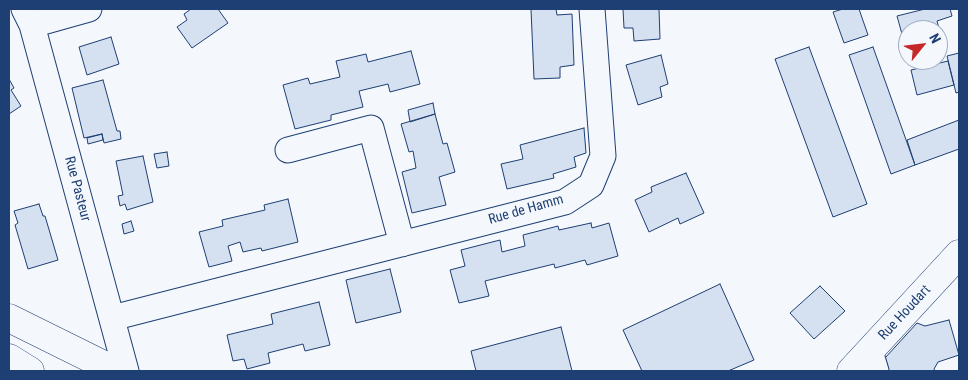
<!DOCTYPE html>
<style>
body{margin:0}
#map{position:relative;width:968px;height:380px;overflow:hidden;background:#f4f7fb;font-family:"Roboto Condensed",sans-serif}
canvas{display:block}
.frame{position:absolute;inset:0;border:10px solid #1d3f73;pointer-events:none}
.north{position:absolute;left:898px;top:20px;width:50px;height:50px;box-sizing:border-box;background:#f4f7fb;border:1px solid #9eadc5;border-radius:50%;rotate:61deg;font-size:14px;font-weight:700;line-height:20px;text-align:center;color:#1d3f73}
.north::after{content:'';display:block;margin:auto;width:18px;height:22px;background:#c62828;clip-path:polygon(50% 0,100% 100%,50% 72%,0 100%)}
</style>
<div id="map">
<canvas width="968" height="380"></canvas>
<div class="frame"></div>
<div class="north">N</div>
</div>
<script>
const context = document.querySelector('canvas').getContext('2d');
context.lineJoin = 'round';
function fillPath(path, color) {
  context.fillStyle = color;
  context.fill(path, 'evenodd');
}
function toPath(rows) {
  const path = new Path2D();
  for (const r of rows) {
    path.moveTo(r[0], r[1]);
    for (let i = 2; i < r.length; i += 2) path.lineTo(r[i], r[i + 1]);
  }
  return path;
}
function strokePath(path, color, width, dash) {
  context.strokeStyle = color;
  context.lineWidth = width;
  context.lineCap = dash ? 'butt' : 'round';
  context.setLineDash(dash || []);
  context.stroke(path);
}
function label(font, color, halo, rows, align = 'center') {
  context.font = font + ' "Roboto Condensed",sans-serif';
  context.lineWidth = 4;
  context.setLineDash([]);
  context.textBaseline = 'middle';
  context.strokeStyle = halo;
  context.fillStyle = color;
  for (const [text, x, y, turn = 0] of rows) {
    context.save();
    context.translate(x, y);
    context.rotate((+turn || 0) * Math.PI / 180);
    context.textAlign = isNaN(turn) ? turn : align;
    if (halo) context.strokeText(text, 0, 0);
    context.fillText(text, 0, 0);
    context.restore();
  }
}
const building = toPath([
 [191,9,218,9,228,23,192,48,177,27,187,20,184,14,191,9],
 [531,9,556,9,557,15,572,14,574,65,560,67,560,78,534,79,531,9],
 [623,9,659,9,660,39,634,41,633,28,624,28,623,9],
 [843,9,859,9,868,35,844,43,833,12,843,9],
 [925,9,950,9,952,16,937,21,941,36,938,37,938,30,908,30,908,45,905,45,897,16,925,9],
 [941,36,945,49,938,50,938,37,941,36],
 [111,37,119,64,87,75,79,47,111,37],
 [809,47,867,204,833,217,775,59,809,47],
 [873,47,915,165,891,174,849,55,873,47],
 [411,51,420,84,390,92,388,84,359,91,363,107,331,115,331,120,295,129,283,85,308,78,310,84,340,77,336,61,366,54,368,62,411,51],
 [959,53,959,92,956,93,947,56,959,53],
 [661,55,668,84,660,87,662,97,638,105,626,65,661,55],
 [948,61,954,85,917,95,911,70,948,61],
 [9,79,14,88,11,90,21,106,9,114,9,79],
 [103,80,117,131,120,131,121,139,104,143,102,134,84,138,72,88,103,80],
 [433,103,435,114,410,122,408,110,433,103],
 [435,114,443,144,447,143,455,172,439,177,446,205,412,213,402,172,416,168,413,151,409,152,401,124,435,114],
 [959,120,959,149,915,165,907,140,959,120],
 [584,128,586,153,574,157,576,167,553,174,554,178,507,189,501,164,523,159,520,145,584,128],
 [102,134,103,140,88,144,87,138,102,134],
 [167,152,169,166,157,168,154,154,167,152],
 [143,156,153,202,127,210,125,204,120,206,118,196,123,195,116,161,143,156],
 [686,173,704,213,680,224,678,218,649,232,635,200,652,192,651,187,686,173],
 [288,199,298,242,262,251,261,248,243,252,240,242,228,246,232,261,209,267,199,232,223,226,222,220,265,210,264,205,288,199],
 [39,204,43,216,45,216,58,260,28,269,15,225,18,223,14,211,39,204],
 [131,221,134,231,124,234,122,224,131,221],
 [591,223,592,228,609,223,618,256,587,265,585,260,555,268,554,264,485,281,489,296,459,303,450,270,465,266,461,250,500,240,502,252,525,246,523,235,558,226,559,230,591,223],
 [390,269,401,312,356,323,346,280,390,269],
 [720,284,754,360,728,371,642,371,623,330,720,284],
 [820,286,845,311,814,339,790,313,820,286],
 [319,302,330,345,305,351,303,344,268,353,270,363,247,369,244,359,233,361,227,335,273,324,271,314,319,302],
 [949,320,959,355,938,362,934,369,935,371,889,371,885,358,917,323,925,326,949,320],
 [561,327,572,371,476,371,471,351,561,327]
]);
fillPath(building, '#d5e0f0');
strokePath(building, '#1d3f73', 1);
const street = toPath([
 [24,9,32,25,126,371],
 [32,25,89,9],
 [288,150,371,128,402,244],
 [112,318,565,202,591,185,603,156,592,9],
 [870,351,876,371]
]);
const secondary = toPath([
 [9,318,116,371],
 [9,358,30,371],
 [851,371,959,254]
]);
strokePath(street, '#1d3f73', 27);
strokePath(secondary, '#1d3f73', 29);
strokePath(street, '#f4f7fb', 25);
strokePath(secondary, '#f4f7fb', 28);
label('14px', '#1d3f73', '#f4f7fb', [
 ["Rue Pasteur",77,189,75],
 ["Rue de Hamm",526,210,-16],
 ["Rue Houdart",905,313,-47]
]);
</script>
